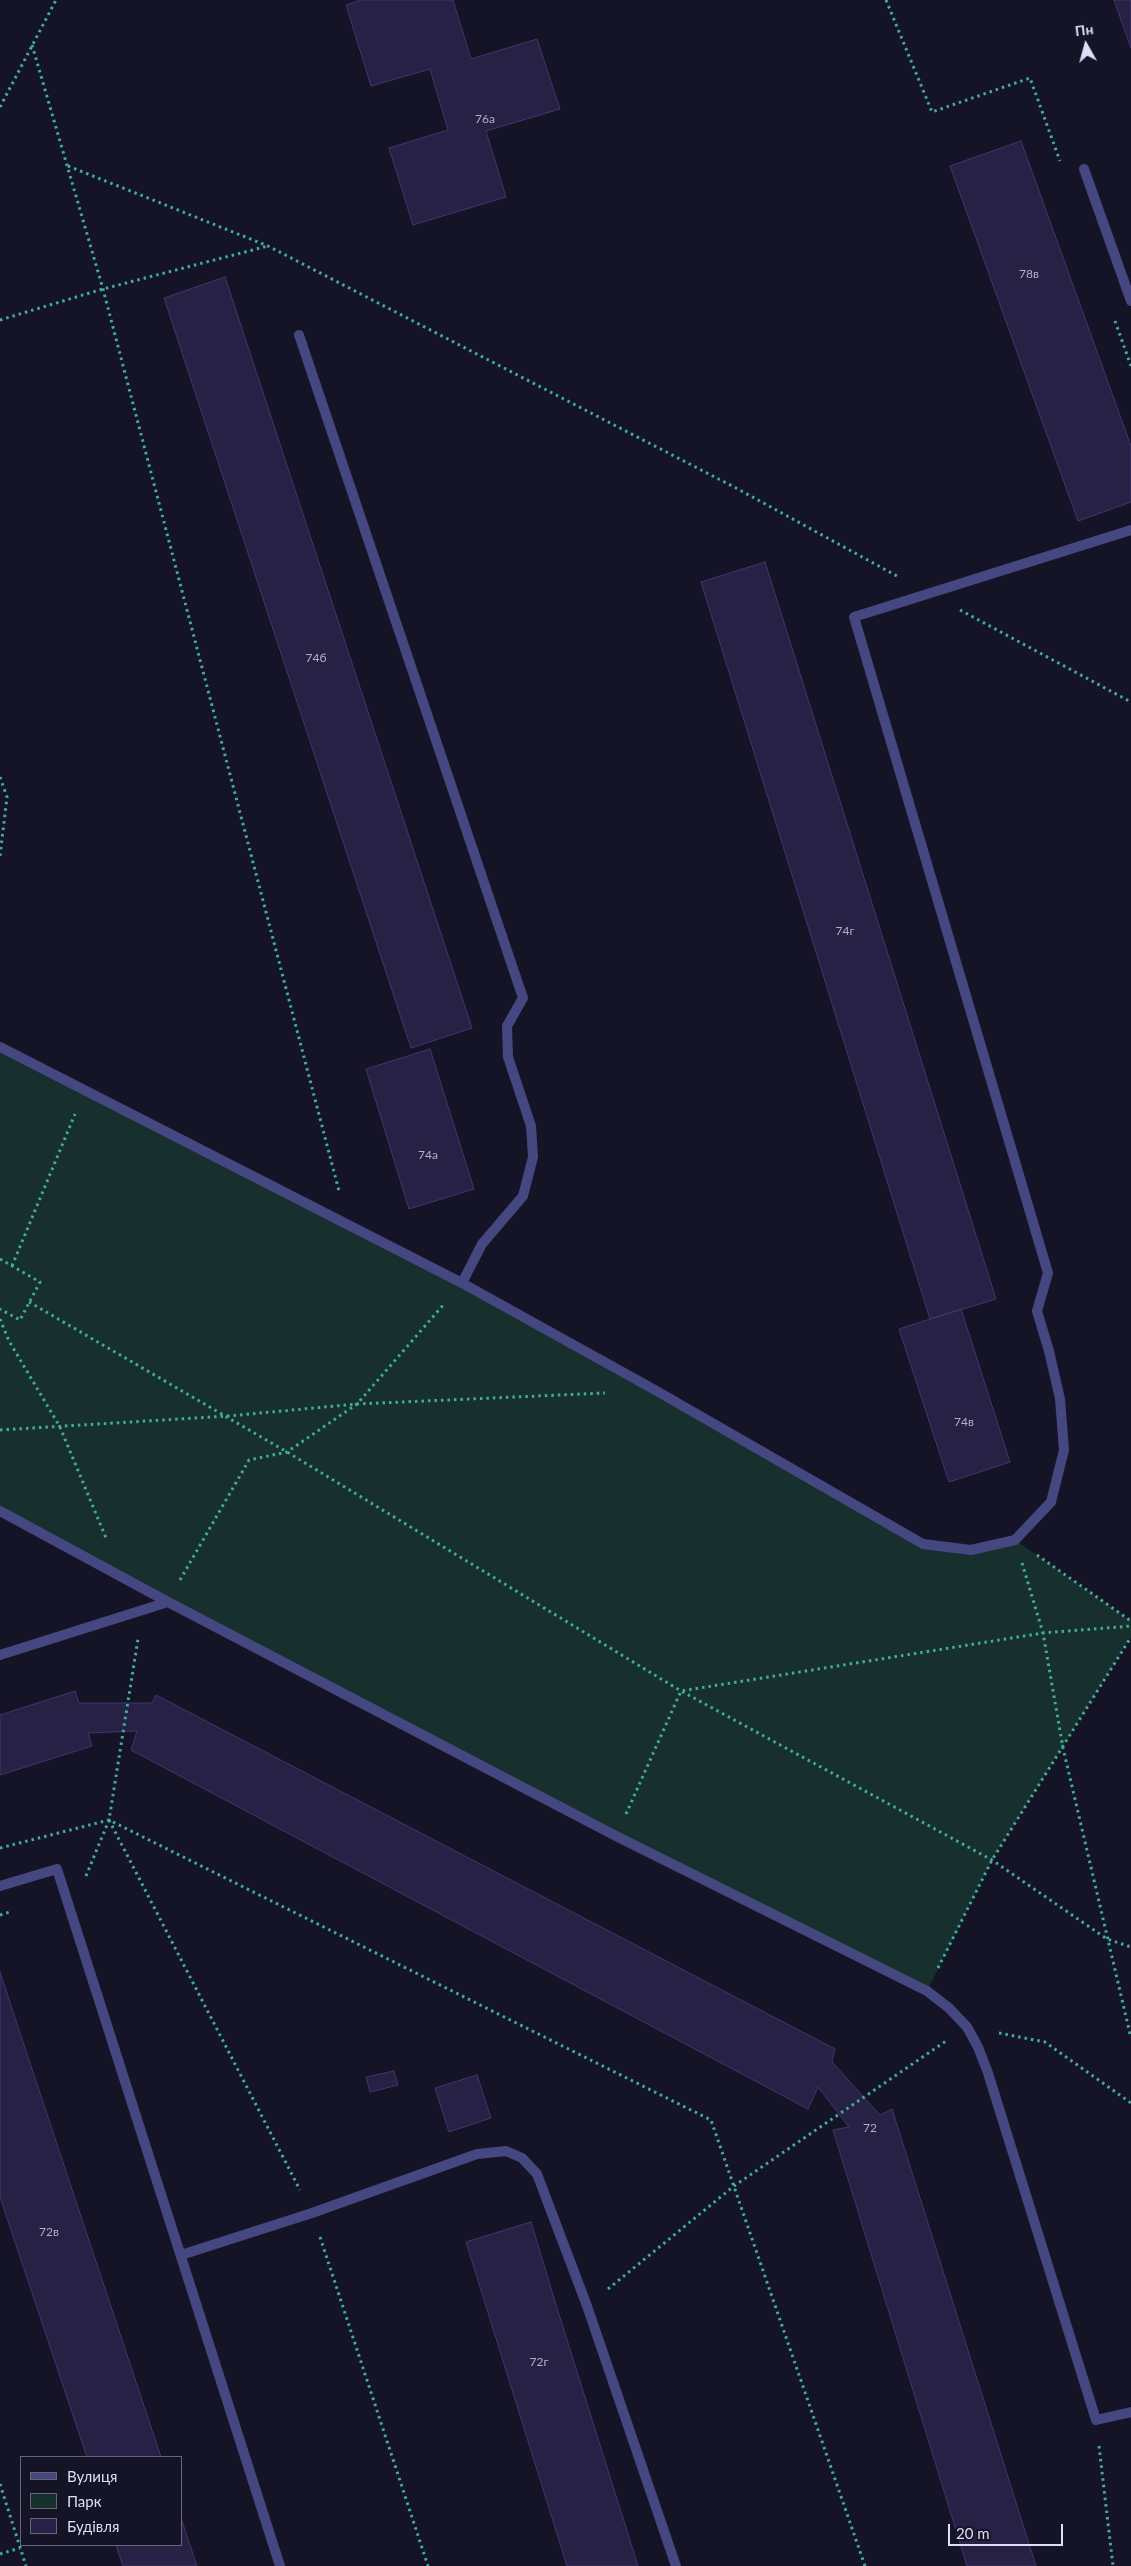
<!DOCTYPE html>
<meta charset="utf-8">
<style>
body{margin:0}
#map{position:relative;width:1131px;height:2566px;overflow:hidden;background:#151427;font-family:Lato,sans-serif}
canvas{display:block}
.legend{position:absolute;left:20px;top:2456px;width:162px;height:90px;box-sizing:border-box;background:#151427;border:1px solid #66657b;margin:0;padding:6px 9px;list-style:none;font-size:15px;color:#dfdefa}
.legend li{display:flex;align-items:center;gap:10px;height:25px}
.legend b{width:25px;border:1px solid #66657b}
.north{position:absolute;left:1061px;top:20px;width:50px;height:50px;-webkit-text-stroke:4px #151427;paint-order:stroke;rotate:353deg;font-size:14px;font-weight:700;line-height:20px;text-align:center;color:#dfdefa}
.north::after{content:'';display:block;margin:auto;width:18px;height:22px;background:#dfdefa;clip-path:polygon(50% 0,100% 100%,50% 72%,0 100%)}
.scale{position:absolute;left:948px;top:2524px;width:115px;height:22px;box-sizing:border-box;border:2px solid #dfdefa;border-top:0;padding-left:6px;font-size:15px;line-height:18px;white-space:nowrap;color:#dfdefa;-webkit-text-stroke:4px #151427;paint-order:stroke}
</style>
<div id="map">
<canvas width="1131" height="2566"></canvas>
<ul class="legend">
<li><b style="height:6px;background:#454780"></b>Вулиця</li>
<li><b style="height:14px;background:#17302d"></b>Парк</li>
<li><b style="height:14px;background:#272245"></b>Будівля</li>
</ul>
<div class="north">Пн</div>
<div class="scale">20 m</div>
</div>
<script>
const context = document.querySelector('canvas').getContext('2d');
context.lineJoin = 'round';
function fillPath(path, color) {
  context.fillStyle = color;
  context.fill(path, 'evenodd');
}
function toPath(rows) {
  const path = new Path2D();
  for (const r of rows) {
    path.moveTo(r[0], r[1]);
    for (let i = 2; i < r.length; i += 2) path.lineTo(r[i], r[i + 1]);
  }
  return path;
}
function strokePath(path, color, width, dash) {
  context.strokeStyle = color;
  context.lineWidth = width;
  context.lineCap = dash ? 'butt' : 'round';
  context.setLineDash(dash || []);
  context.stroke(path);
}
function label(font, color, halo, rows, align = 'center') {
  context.font = font + ' Lato,sans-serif';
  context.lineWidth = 4;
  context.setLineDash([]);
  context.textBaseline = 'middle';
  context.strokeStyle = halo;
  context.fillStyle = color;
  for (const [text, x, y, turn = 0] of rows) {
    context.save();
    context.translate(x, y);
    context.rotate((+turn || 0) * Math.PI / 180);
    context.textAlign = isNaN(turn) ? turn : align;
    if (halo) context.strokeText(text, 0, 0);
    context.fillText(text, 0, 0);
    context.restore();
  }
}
fillPath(toPath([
 [0,1047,462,1283,923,1544,971,1550,1015,1540,1131,1621,1131,1637,992,1860,927,1991,616,1836,0,1511]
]), '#17302d');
const building = toPath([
 [361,0,453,0,471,59,537,39,560,109,486,131,506,197,413,225,389,148,448,130,430,69,371,86,346,5,361,0],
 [1114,0,1131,0,1131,48,1114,0],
 [1021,141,1131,446,1131,502,1078,521,950,166,1021,141],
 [225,277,472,1028,411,1048,164,298,225,277],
 [765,562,996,1299,930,1319,701,582,765,562],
 [430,1049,474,1189,409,1209,366,1069,430,1049],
 [961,1309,1010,1462,949,1482,899,1329,961,1309],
 [75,1691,79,1703,152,1703,156,1695,835,2049,832,2062,880,2115,892,2109,1036,2566,967,2566,833,2130,849,2127,818,2087,808,2109,131,1750,137,1731,88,1733,92,1746,0,1775,0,1715,75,1691],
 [0,1972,22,2039,161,2457,87,2457,0,2197,0,1972],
 [394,2071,398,2085,370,2092,366,2077,394,2071],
 [477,2075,491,2118,449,2132,435,2088,477,2075],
 [531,2222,557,2308,638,2566,567,2566,466,2242,531,2222],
 [181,2518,197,2566,123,2566,116,2545,181,2545,181,2518]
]);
fillPath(building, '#272245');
strokePath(building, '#3e376e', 1);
strokePath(toPath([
 [886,0,932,112,1030,78,1060,161],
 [32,45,103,289,339,1191],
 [0,107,56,0],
 [68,166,268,246,736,488,897,576],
 [0,320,103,289,268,246],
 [1115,321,1131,366],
 [960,610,1131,702],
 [0,777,7,797,0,856],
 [0,1259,40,1282,20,1320,0,1309],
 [12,1266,75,1114],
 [29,1302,287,1452,681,1691,992,1860,1107,1939,1131,1947],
 [0,1319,9,1341,60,1427,106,1538],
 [0,1430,228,1416,357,1404,605,1393],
 [1037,1555,1131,1621],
 [1022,1563,1043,1633,1063,1748,1131,2038],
 [180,1580,249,1460,287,1452,357,1404,445,1303],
 [626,1814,681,1691,1043,1633,1131,1626],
 [109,1820,300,2190],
 [0,1848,109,1820,711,2120,865,2566],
 [86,1876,109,1820,138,1639],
 [0,1915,10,1912],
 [938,1968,992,1860,1131,1637],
 [999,2033,1045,2042,1131,2103],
 [320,2237,428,2566],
 [608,2289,734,2186,946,2041],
 [1099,2446,1113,2566],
 [0,2484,26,2566],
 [0,2554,20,2548]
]), '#41ac9d', 3, [2.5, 4]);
strokePath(toPath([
 [1084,169,1131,301],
 [299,335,523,998,507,1026,508,1057,531,1126,533,1157,523,1196,482,1244,462,1283],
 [1049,1351,1037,1311,1048,1273,854,617,1131,530],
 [0,1511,168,1602,616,1836,927,1991,949,2008,967,2027,978,2047,988,2073,1096,2420,1131,2412],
 [0,1655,168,1602],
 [0,1886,57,1869,280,2566],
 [181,2255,312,2213,477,2154,506,2151,522,2158,537,2174,587,2306,676,2566]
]), '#454780', 10);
strokePath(toPath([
 [0,1047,462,1283,655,1390,923,1544,971,1550,1015,1540,1051,1502,1064,1450,1060,1399,1049,1351]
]), '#454780', 10);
label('12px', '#b1afcd', null, [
 ["76а",485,119],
 ["78в",1029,274],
 ["74б",316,658],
 ["74г",845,931],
 ["74а",428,1155],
 ["74в",964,1422],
 ["72",870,2128],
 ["72в",49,2232],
 ["72г",539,2362]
]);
</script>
